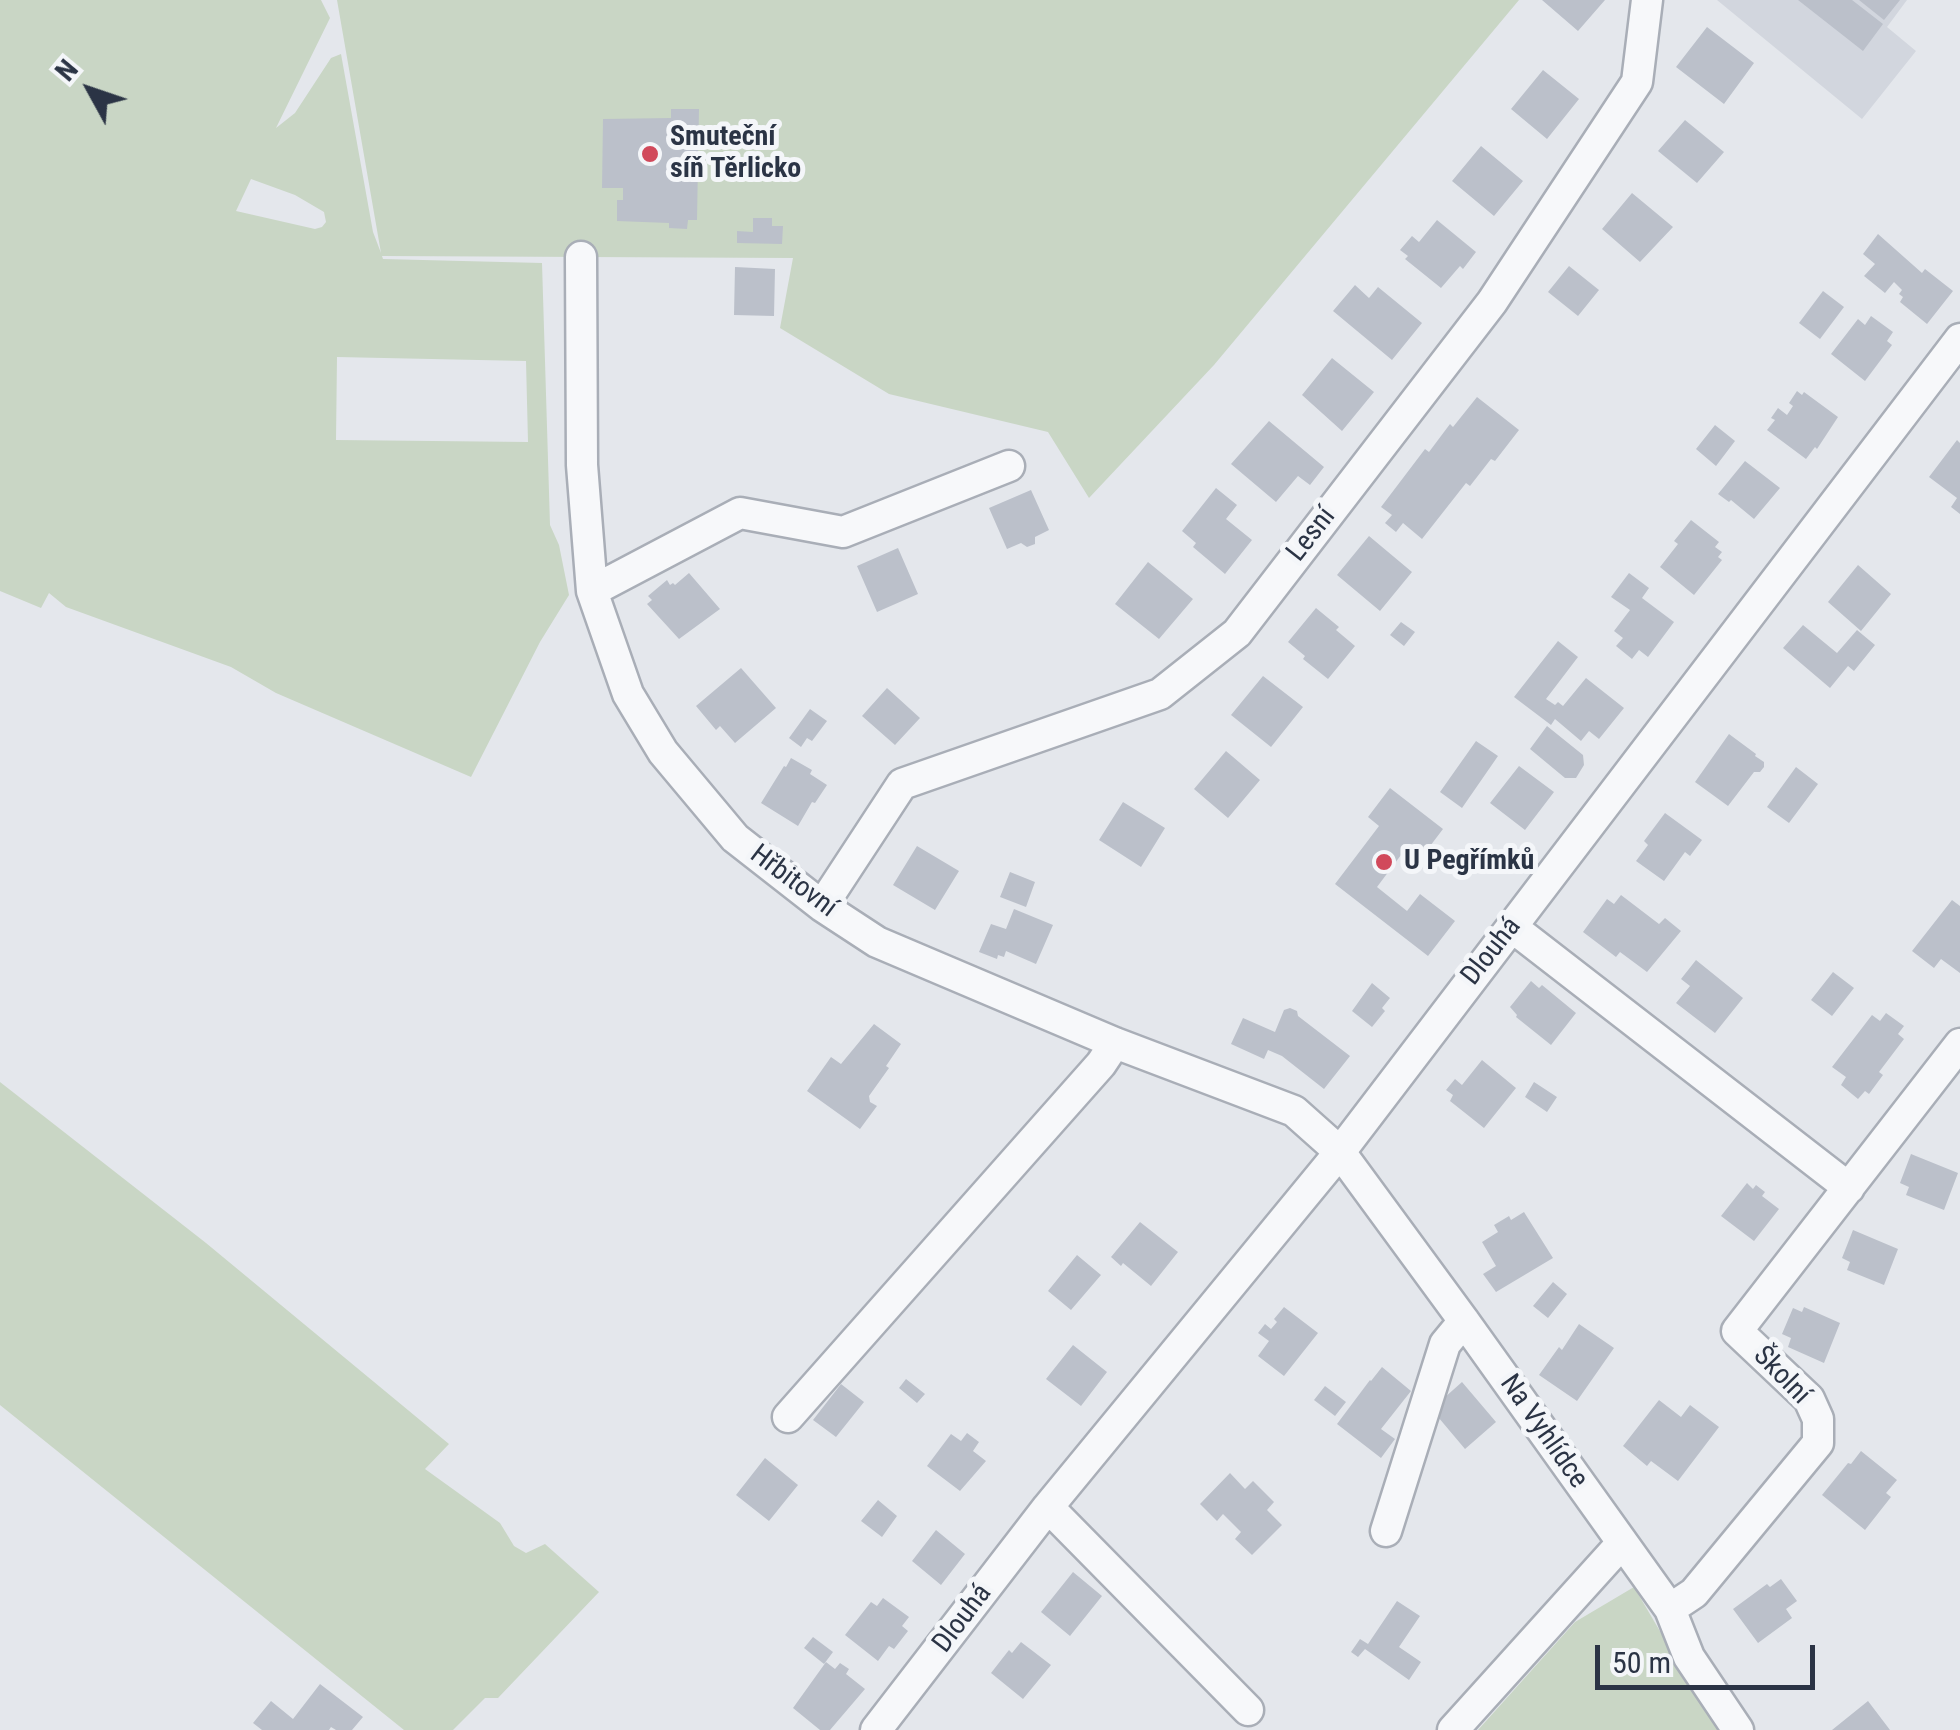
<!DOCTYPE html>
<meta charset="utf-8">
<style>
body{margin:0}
#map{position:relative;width:1960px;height:1730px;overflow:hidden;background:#e4e7ec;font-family:"Roboto Condensed",sans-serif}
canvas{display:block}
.north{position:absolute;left:40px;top:40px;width:100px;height:100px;-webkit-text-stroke:8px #f4f6f9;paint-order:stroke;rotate:310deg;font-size:28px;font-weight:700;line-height:40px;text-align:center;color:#2b3445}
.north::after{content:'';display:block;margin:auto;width:35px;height:45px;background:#2b3445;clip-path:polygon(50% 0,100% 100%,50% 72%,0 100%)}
.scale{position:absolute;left:1595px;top:1645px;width:220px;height:45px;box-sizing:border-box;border:5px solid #2b3445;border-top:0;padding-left:12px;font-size:30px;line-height:35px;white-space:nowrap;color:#2b3445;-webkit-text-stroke:8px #f4f6f9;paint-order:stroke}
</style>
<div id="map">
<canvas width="1960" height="1730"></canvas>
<div class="north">N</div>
<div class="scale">50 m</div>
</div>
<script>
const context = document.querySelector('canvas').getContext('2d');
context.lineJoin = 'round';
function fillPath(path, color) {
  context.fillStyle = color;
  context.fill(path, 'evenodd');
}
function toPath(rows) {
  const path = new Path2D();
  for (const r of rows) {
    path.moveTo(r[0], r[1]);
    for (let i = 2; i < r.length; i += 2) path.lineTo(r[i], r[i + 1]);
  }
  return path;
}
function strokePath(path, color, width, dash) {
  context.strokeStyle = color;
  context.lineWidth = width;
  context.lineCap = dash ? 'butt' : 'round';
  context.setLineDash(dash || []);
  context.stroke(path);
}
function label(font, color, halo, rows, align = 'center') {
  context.font = font + ' "Roboto Condensed",sans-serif';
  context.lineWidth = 10;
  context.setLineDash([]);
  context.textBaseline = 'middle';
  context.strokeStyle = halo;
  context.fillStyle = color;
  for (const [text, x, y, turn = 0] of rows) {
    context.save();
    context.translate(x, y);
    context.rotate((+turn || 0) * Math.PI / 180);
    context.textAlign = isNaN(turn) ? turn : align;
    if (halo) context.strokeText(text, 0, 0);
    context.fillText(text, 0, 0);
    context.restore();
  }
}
fillPath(toPath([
 [1717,0,1907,0,1887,27,1916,51,1862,119]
]), '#d2d6de');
fillPath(toPath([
 [0,0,321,0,330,18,276,128,295,113,331,58,341,54,373,232,381,253,337,0,1519,0,1214,365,1089,498,1048,432,889,394,780,328,793,258,382,256,383,259,542,263,550,525,559,545,569,595,540,642,471,777,276,693,231,667,66,607,49,593,41,608,0,591],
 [251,179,295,195,324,212,326,222,322,227,315,229,236,211],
 [337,357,526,361,528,442,336,440],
 [0,1082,206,1243,449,1444,425,1469,500,1523,514,1546,526,1553,545,1544,599,1592,498,1698,485,1698,453,1730,404,1730,0,1405],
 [1634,1587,1691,1684,1728,1730,1478,1730,1575,1622]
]), '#c9d6c5');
fillPath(toPath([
 [1542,0,1605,0,1578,31],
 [1798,0,1852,0,1883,24,1863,51],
 [1859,0,1900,0,1884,20],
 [1707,27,1754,63,1724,104,1676,67],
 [1543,70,1579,99,1547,139,1511,109],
 [671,109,699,109,697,220,688,220,687,229,669,228,669,223,617,221,617,200,623,200,623,188,602,188,603,119,671,118],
 [1685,120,1724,152,1697,183,1658,151],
 [1481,146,1523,181,1494,216,1452,181],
 [1632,193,1673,227,1640,262,1602,229],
 [753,218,772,218,772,226,783,226,782,244,737,243,737,231,753,232],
 [1437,220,1476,252,1463,269,1460,266,1441,288,1405,259,1408,256,1400,250,1412,236,1419,242],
 [1878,234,1922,273,1925,269,1953,291,1927,324,1900,302,1903,297,1899,294,1902,290,1894,282,1885,293,1864,276,1875,264,1863,254],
 [1569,266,1599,290,1578,316,1548,292],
 [735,267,775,269,774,316,734,315],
 [1355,285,1369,298,1378,287,1422,323,1392,360,1333,311],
 [1823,291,1844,307,1820,339,1799,323],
 [1871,316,1893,332,1887,341,1892,345,1865,381,1831,354,1858,319,1865,325],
 [1332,358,1374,392,1342,431,1302,395],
 [1797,391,1802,395,1804,392,1838,417,1817,449,1815,447,1806,459,1767,430,1775,420,1771,418,1778,408,1787,415,1793,406,1789,403],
 [1477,397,1519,430,1495,461,1491,459,1470,486,1466,483,1422,539,1403,523,1396,532,1385,523,1392,515,1381,507,1425,449,1429,452,1450,424,1453,427],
 [1269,421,1324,467,1310,485,1298,476,1276,502,1231,464],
 [1715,425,1735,441,1716,466,1696,449],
 [1957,440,1960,443,1960,514,1951,507,1957,498,1929,477],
 [1745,461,1780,488,1754,519,1731,500,1729,502,1718,494],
 [1216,488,1237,505,1226,519,1252,540,1225,574,1193,547,1196,543,1182,531],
 [1031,490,1049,530,1035,537,1035,544,1027,547,1021,543,1007,549,989,508],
 [1691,520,1719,542,1715,547,1722,552,1718,557,1722,560,1694,595,1660,567,1678,544,1674,541],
 [1369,536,1412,572,1380,611,1337,575],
 [898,548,918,594,877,612,857,566],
 [1148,562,1193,599,1159,639,1115,604],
 [1858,565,1891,594,1861,631,1828,602],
 [689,573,720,609,679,639,647,604,652,600,648,596,667,580,670,585,673,583,675,585],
 [1629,573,1649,588,1642,598,1674,622,1648,657,1639,650,1632,659,1616,646,1623,638,1614,631,1630,610,1611,597],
 [1316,608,1339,627,1336,630,1355,646,1328,679,1303,659,1305,656,1288,642],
 [1401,622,1415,632,1404,646,1390,635],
 [1803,625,1837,653,1857,630,1875,645,1854,671,1848,666,1830,688,1783,648],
 [1558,641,1578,657,1546,699,1555,705,1558,702,1563,706,1586,678,1624,708,1599,739,1589,731,1581,741,1555,719,1551,725,1514,697],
 [741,668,776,708,735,743,720,726,716,730,696,706],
 [1263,676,1303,707,1271,747,1231,715],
 [887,688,920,718,895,745,862,716],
 [810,709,827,721,812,741,807,738,801,747,789,738],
 [1547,726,1583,755,1584,765,1576,778,1565,778,1530,749],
 [1729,734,1756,754,1755,756,1764,762,1764,767,1760,772,1754,772,1728,806,1695,782],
 [1476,741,1498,756,1462,808,1440,792],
 [1226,751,1260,780,1228,818,1194,789],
 [791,758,812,770,810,774,827,785,815,803,812,802,798,826,761,803,784,766,786,767],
 [1519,766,1554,792,1525,830,1490,803],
 [1796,767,1818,784,1789,823,1767,807],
 [1390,788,1443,829,1421,858,1407,847,1377,887,1407,911,1420,894,1455,921,1428,956,1335,884,1379,826,1368,817],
 [1123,802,1165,828,1141,867,1099,840],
 [1665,813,1702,840,1690,856,1685,852,1664,881,1636,861,1648,845,1644,841],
 [917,846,959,871,935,910,893,885],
 [1010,872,1035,882,1026,907,1000,897],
 [1621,895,1659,924,1665,918,1681,931,1647,972,1620,952,1616,957,1583,932,1607,899,1614,904],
 [1952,900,1960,906,1960,973,1941,959,1934,968,1912,951],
 [1014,909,1053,925,1036,964,1006,951,1004,957,998,955,997,959,979,952,991,924,1006,929],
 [1696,960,1743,998,1715,1033,1676,1003,1690,986,1681,979],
 [1833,972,1854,988,1832,1016,1811,1000],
 [1531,981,1539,988,1542,985,1576,1013,1551,1045,1516,1017,1517,1015,1510,1007],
 [1372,983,1390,998,1382,1008,1385,1011,1372,1027,1352,1011],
 [1290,1008,1297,1011,1298,1016,1350,1056,1324,1089,1282,1056,1268,1050,1264,1059,1231,1044,1243,1018,1275,1032,1284,1010],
 [1886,1013,1904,1026,1898,1034,1904,1039,1879,1072,1883,1075,1869,1094,1865,1091,1858,1099,1841,1085,1846,1077,1832,1067,1872,1015,1880,1021],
 [874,1024,901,1044,886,1066,889,1068,869,1096,870,1102,877,1106,860,1129,807,1091,831,1057,841,1064],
 [1482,1060,1516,1088,1484,1128,1450,1101,1453,1095,1446,1090,1455,1079,1462,1085],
 [1534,1082,1557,1097,1547,1112,1525,1097],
 [1911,1154,1958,1173,1944,1210,1906,1195,1909,1187,1900,1183],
 [1747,1183,1753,1189,1756,1185,1765,1192,1762,1196,1779,1209,1754,1241,1721,1216],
 [1524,1212,1553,1258,1496,1292,1483,1274,1496,1266,1482,1242,1498,1232,1494,1225,1509,1216,1511,1220],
 [1140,1222,1178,1252,1151,1286,1123,1263,1121,1266,1111,1257],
 [1853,1230,1898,1249,1884,1285,1847,1270,1850,1262,1842,1258],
 [1077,1255,1101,1275,1071,1310,1048,1291],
 [1553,1282,1567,1294,1548,1318,1533,1306],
 [1284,1307,1318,1333,1284,1376,1258,1356,1269,1341,1258,1333,1265,1324,1271,1329,1277,1322,1274,1319],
 [1804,1307,1840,1323,1824,1363,1788,1347,1791,1338,1782,1334,1793,1308,1802,1312],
 [1579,1324,1614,1348,1577,1401,1539,1375,1559,1347,1562,1350],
 [1073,1345,1107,1372,1081,1406,1046,1379],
 [1382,1367,1411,1391,1381,1429,1395,1439,1381,1458,1337,1424,1370,1380,1371,1381],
 [906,1379,925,1394,917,1403,899,1388],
 [1462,1382,1496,1422,1465,1449,1433,1411,1435,1406],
 [841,1384,864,1402,836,1437,813,1420],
 [1325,1386,1346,1402,1335,1416,1314,1400],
 [1659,1400,1681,1417,1690,1405,1719,1427,1678,1481,1651,1461,1647,1466,1623,1446],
 [967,1433,979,1442,973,1451,986,1461,960,1491,927,1466,951,1434,961,1441],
 [1861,1451,1897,1480,1886,1493,1891,1497,1865,1530,1822,1495,1848,1463,1851,1464],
 [765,1458,798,1485,769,1521,736,1495],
 [1230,1473,1245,1489,1253,1481,1274,1502,1267,1510,1282,1525,1252,1555,1235,1539,1241,1532,1223,1514,1217,1521,1200,1504],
 [878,1500,897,1516,882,1537,861,1521],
 [936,1530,965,1554,941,1585,912,1561],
 [1073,1572,1102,1596,1070,1636,1041,1612],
 [1781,1579,1797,1601,1786,1609,1792,1618,1758,1643,1733,1609,1767,1584,1770,1587],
 [883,1598,909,1617,902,1626,908,1631,894,1649,889,1646,878,1661,845,1635,871,1602,877,1606],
 [1397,1601,1420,1616,1399,1647,1421,1662,1409,1680,1365,1649,1358,1657,1351,1652,1360,1639,1368,1644],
 [813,1637,833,1652,824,1664,804,1648],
 [1021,1642,1051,1665,1023,1699,991,1673,1009,1650,1012,1653],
 [826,1662,835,1669,840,1663,849,1669,846,1674,865,1689,830,1730,820,1730,793,1708],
 [320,1684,363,1717,352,1730,336,1730,331,1727,329,1730,262,1730,253,1723,271,1701,293,1719],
 [1868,1701,1890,1730,1832,1730]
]), '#bbc0ca');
const street = toPath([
 [581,257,582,465,592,591,628,694,663,752,735,838,822,906,877,942,1115,1043,1294,1111,1340,1152,1464,1321,1670,1609,1689,1657,1738,1730],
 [592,591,740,513,843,532,1009,466],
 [822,906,902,784,1160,694,1237,633,1492,302,1637,82,1647,0],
 [1512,927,1849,1188],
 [788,1417,1101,1064,1115,1043],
 [1048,1507,1248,1710],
 [1386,1531,1445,1344,1464,1321],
 [1670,1609,1694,1593,1818,1443,1818,1419,1809,1399,1737,1331,1960,1044],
 [876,1730,1048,1507,1340,1152,1960,339],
 [1453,1730,1622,1543]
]);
strokePath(street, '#a9aeb7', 35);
strokePath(street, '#f7f8fa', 30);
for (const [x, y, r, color] of [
 [650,154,10,"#d1495b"],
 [1384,862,10,"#d1495b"]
]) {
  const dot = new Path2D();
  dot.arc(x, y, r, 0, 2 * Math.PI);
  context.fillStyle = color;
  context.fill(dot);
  strokePath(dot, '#f4f6f9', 4);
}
label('bold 28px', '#2b3445', '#f4f6f9', [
 ["Smuteční",670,138],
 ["síň Těrlicko",670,170],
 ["U Pegřímků",1404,862]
], 'left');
label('28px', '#2b3445', '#f4f6f9', [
 ["Lesní",1312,535,-52],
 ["Hřbitovní",793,882,37],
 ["Dlouhá",1492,952,-52],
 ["Školní",1781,1376,46],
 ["Na Vyhlídce",1543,1432,55],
 ["Dlouhá",963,1619,-53]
]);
</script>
